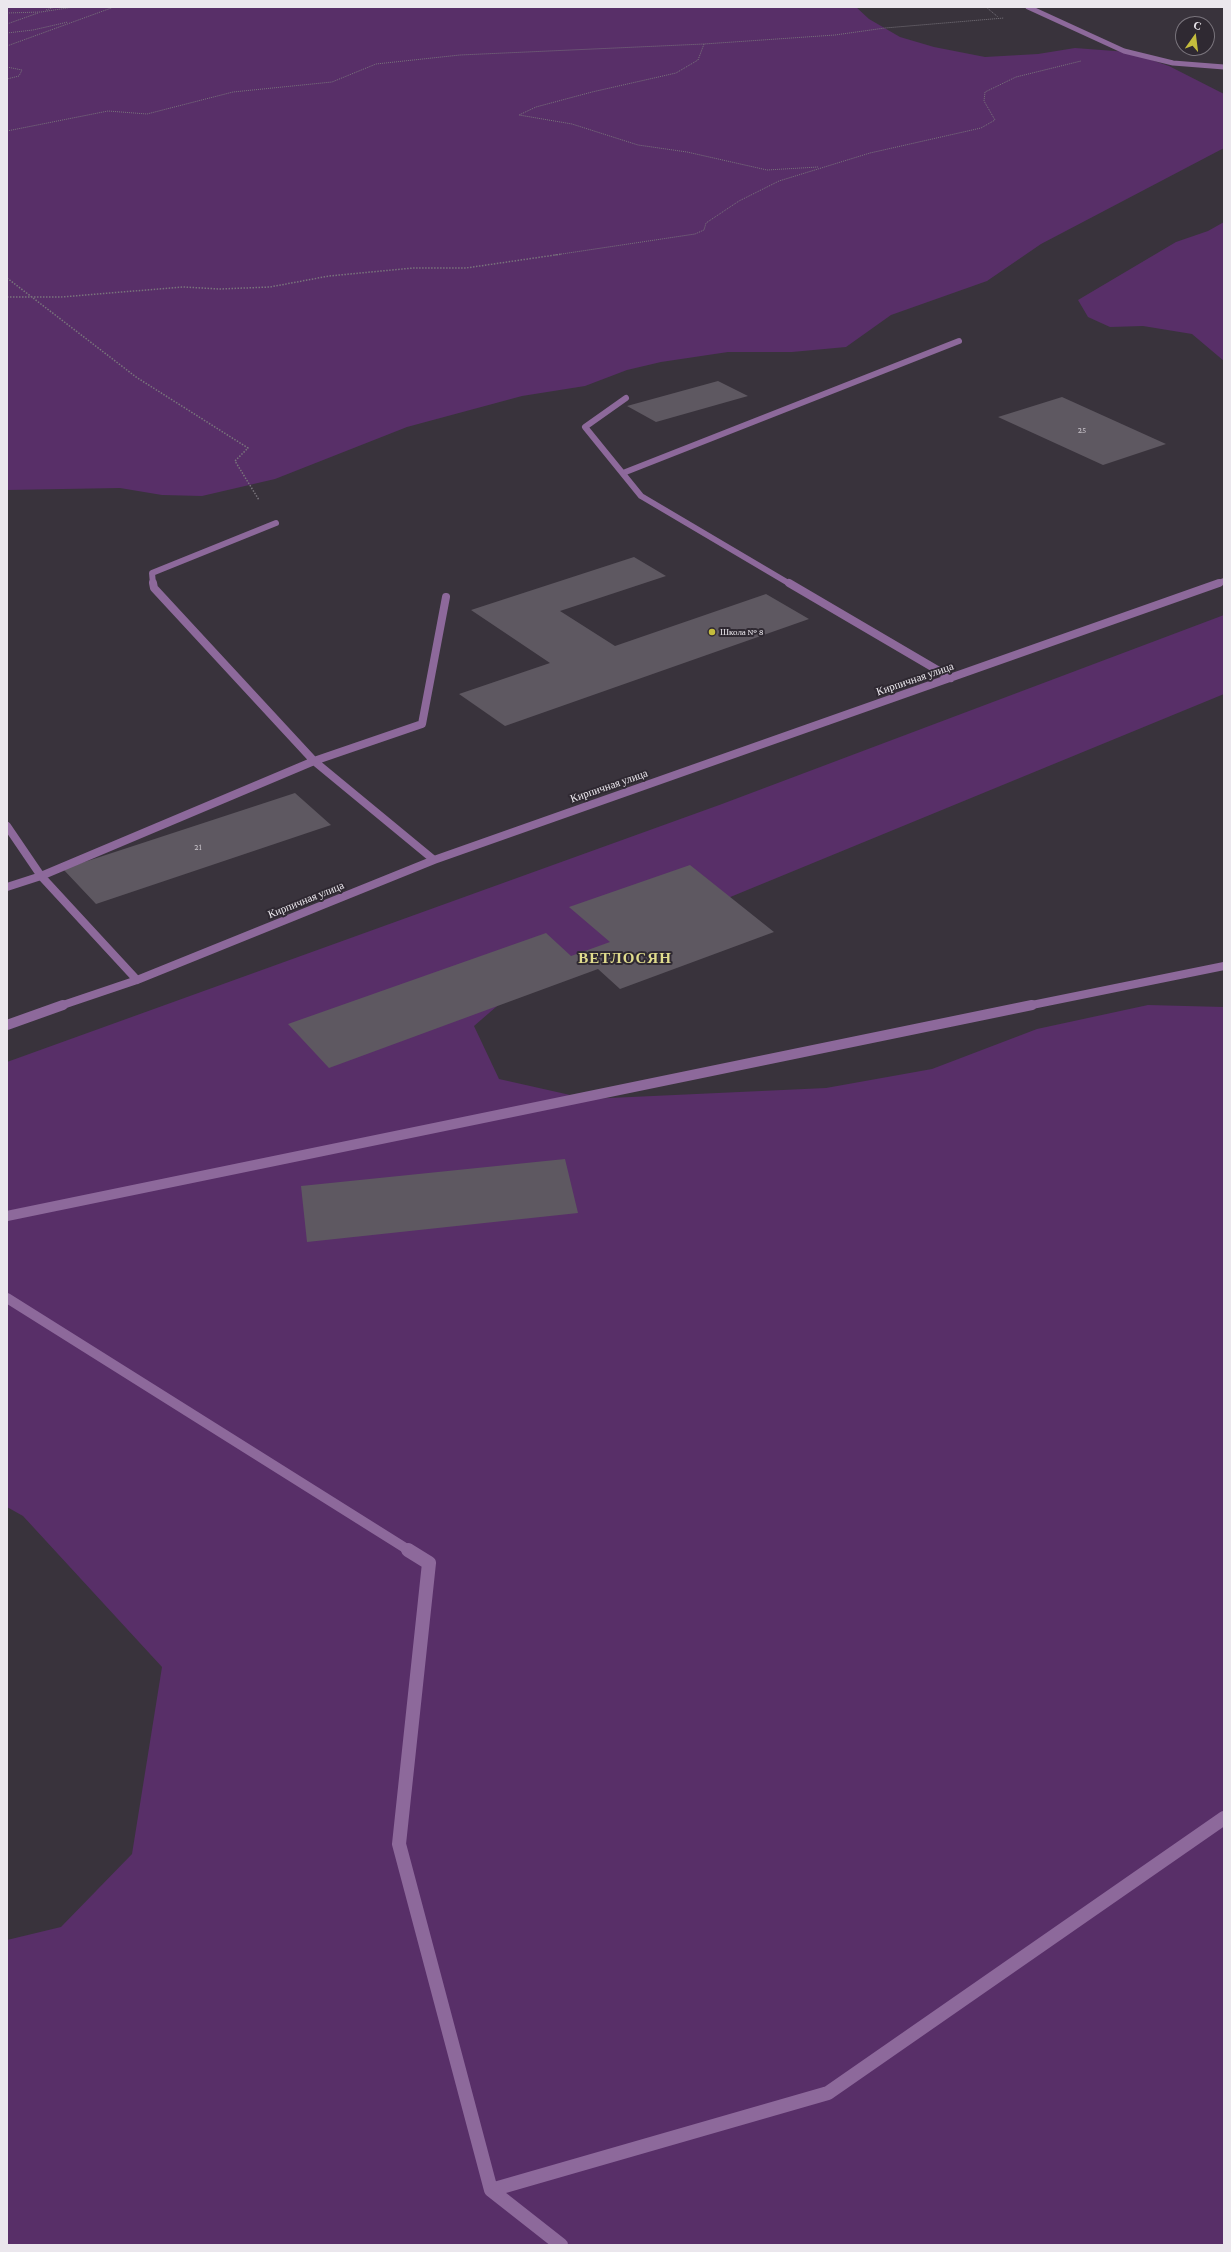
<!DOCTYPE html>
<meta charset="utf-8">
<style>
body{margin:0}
#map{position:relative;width:1231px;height:2252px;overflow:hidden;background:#39333c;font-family:"Crimson Pro",serif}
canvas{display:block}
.frame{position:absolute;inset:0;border:8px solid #ebe7ed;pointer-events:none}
.north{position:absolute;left:1175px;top:16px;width:40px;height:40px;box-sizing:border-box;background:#2f2932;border:1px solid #7a757d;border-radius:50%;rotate:14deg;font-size:11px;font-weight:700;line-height:16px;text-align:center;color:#ebe7ed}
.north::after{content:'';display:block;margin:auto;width:14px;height:18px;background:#c4bc3d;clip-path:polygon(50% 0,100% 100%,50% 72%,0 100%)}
</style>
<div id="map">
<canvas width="1231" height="2252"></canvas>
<div class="frame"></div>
<div class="north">С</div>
</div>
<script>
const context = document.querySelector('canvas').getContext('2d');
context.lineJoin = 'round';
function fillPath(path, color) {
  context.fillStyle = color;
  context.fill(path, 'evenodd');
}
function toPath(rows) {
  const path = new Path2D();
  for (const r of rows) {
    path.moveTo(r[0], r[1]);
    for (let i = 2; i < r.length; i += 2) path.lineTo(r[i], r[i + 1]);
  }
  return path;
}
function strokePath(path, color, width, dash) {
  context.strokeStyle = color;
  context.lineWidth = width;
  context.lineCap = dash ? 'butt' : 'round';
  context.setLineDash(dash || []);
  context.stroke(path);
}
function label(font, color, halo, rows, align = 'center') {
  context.font = font + ' "Crimson Pro",serif';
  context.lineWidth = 4;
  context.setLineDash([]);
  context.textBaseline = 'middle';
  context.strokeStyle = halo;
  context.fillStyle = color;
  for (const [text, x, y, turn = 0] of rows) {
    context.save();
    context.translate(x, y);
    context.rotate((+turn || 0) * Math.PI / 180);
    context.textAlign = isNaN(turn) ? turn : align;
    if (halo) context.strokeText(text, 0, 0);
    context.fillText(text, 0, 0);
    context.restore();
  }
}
fillPath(toPath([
 [7,7,856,7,869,19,900,37,934,47,985,57,1038,54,1075,48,1128,52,1169,66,1224,94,1224,148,1041,244,987,281,891,315,846,347,792,352,728,352,661,362,627,370,585,386,522,396,407,427,275,479,202,496,162,495,120,488,7,490],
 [1224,222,1224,361,1192,334,1143,326,1110,327,1088,317,1078,300,1176,242,1208,231],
 [1224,615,1224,694,526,981,474,1026,499,1079,588,1099,826,1088,932,1069,1037,1029,1148,1005,1224,1007,1224,2245,7,2245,7,1940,61,1927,132,1854,162,1667,23,1516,7,1507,7,1062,722,804]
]), '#582f68');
fillPath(toPath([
 [718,381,748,396,656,422,627,406],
 [1062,397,1166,444,1103,465,998,417],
 [634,557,666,576,560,611,615,646,766,594,809,619,505,726,459,694,550,663,471,610],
 [295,793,331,825,96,904,63,869],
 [690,865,774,932,620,989,598,969,329,1068,288,1024,546,933,571,956,610,942,569,907],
 [565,1159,578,1213,307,1242,301,1186]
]), '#5e5861');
strokePath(toPath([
 [986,7,998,17],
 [46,10,55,7],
 [7,13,41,12,74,7],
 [7,24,38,13],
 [7,33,33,30,68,22],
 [704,44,698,60,676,73,592,92,536,107,519,115,572,124,638,145,687,152,767,170,818,167],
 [7,46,114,7],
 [7,67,22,70,19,76,7,79],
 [7,131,108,111,147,114,233,92,332,82,376,64,460,55,704,44,835,35,885,28,1004,18],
 [555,255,695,234,704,230,706,223,739,201,779,181,870,153,981,128,995,120,984,101,985,92,1016,77,1081,61]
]), '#79747c', 1, [1, 1]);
strokePath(toPath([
 [7,278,136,377,248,448,235,461,259,500],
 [7,297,61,297,183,287,220,289,270,287,329,276,413,268,466,268,562,254]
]), '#79747c', 1.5, [1.5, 1.5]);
strokePath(toPath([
 [1028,7,1124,51,1173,63,1224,67]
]), '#8d699b', 5);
strokePath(toPath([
 [626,398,585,427,641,496,790,584],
 [623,473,959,341],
 [153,584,152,573,276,523],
 [1216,584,1224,581]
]), '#8d699b', 6);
strokePath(toPath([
 [153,583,154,588,314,761,434,860],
 [789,583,951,678],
 [7,826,41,876,137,980],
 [7,887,41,876,314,761,422,724,446,597],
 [60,1006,137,980,434,860,1219,583],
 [1027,1006,1224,966]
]), '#8d699b', 8);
strokePath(toPath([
 [7,1025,63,1005],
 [7,1216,1032,1005],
 [7,1298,410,1551]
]), '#8d699b', 10);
strokePath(toPath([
 [408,1550,429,1563,399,1844,491,2190,561,2245],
 [491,2190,828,2093,1224,1818]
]), '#8d699b', 14);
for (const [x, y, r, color] of [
 [712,632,4,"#c4bc3d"]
]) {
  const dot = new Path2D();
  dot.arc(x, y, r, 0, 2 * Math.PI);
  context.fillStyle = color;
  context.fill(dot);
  strokePath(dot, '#2f2932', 1.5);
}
label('9px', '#c8c3ca', null, [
 ["25",1082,430],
 ["21",198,847]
]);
label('9px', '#ebe7ed', '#2f2932', [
 ["Школа № 8",720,632]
], 'left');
label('11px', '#ebe7ed', '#2f2932', [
 ["Кирпичная улица",915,679,-19],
 ["Кирпичная улица",609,786,-19],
 ["Кирпичная улица",306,900,-22]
]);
context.letterSpacing = '1px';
label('bold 15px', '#e0dc8d', '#2f2932', [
 ["ВЕТЛОСЯН",625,958]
]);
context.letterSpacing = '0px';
</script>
